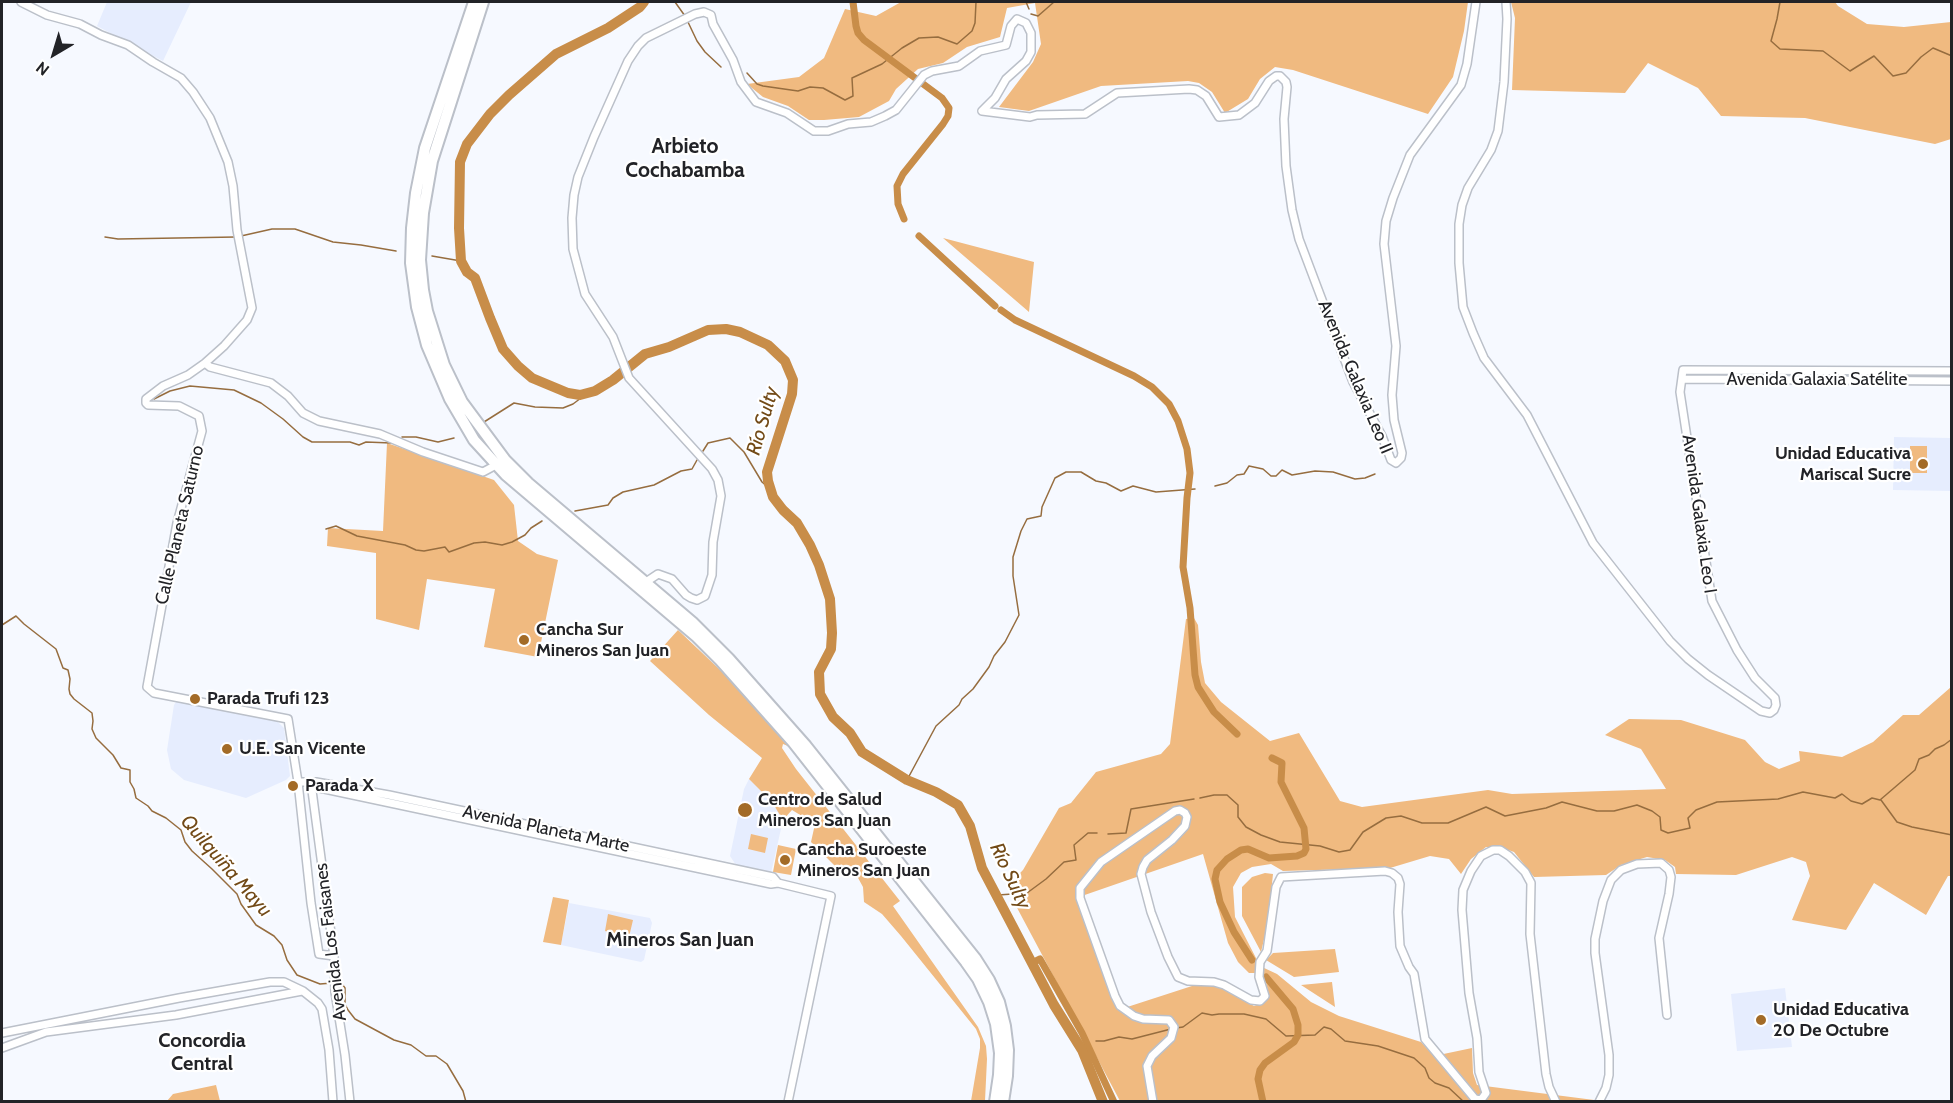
<!DOCTYPE html>
<meta charset="utf-8">
<style>
body{margin:0}
#map{position:relative;width:1953px;height:1103px;overflow:hidden;background:#f6f9ff;font-family:Cabin,sans-serif}
canvas{display:block}
.frame{position:absolute;inset:0;border:3px solid #222327;pointer-events:none}
.north{position:absolute;left:24px;top:24px;width:60px;height:60px;-webkit-text-stroke:4px #fff;paint-order:stroke;rotate:218deg;font-size:16px;font-weight:700;line-height:24px;text-align:center;color:#222327}
.north::after{content:'';display:block;margin:auto;width:21px;height:27px;background:#222327;clip-path:polygon(50% 0,100% 100%,50% 72%,0 100%)}
</style>
<div id="map">
<canvas width="1953" height="1103"></canvas>
<div class="frame"></div>
<div class="north">N</div>
</div>
<script>
const context = document.querySelector('canvas').getContext('2d');
context.lineJoin = 'round';
function fillPath(path, color) {
  context.fillStyle = color;
  context.fill(path, 'evenodd');
}
function toPath(rows) {
  const path = new Path2D();
  for (const r of rows) {
    path.moveTo(r[0], r[1]);
    for (let i = 2; i < r.length; i += 2) path.lineTo(r[i], r[i + 1]);
  }
  return path;
}
function strokePath(path, color, width, dash) {
  context.strokeStyle = color;
  context.lineWidth = width;
  context.lineCap = dash ? 'butt' : 'round';
  context.setLineDash(dash || []);
  context.stroke(path);
}
function label(font, color, halo, rows, align = 'center') {
  context.font = font + ' Cabin,sans-serif';
  context.lineWidth = 4.5;
  context.setLineDash([]);
  context.textBaseline = 'middle';
  context.strokeStyle = halo;
  context.fillStyle = color;
  for (const [text, x, y, turn = 0] of rows) {
    context.save();
    context.translate(x, y);
    context.rotate((+turn || 0) * Math.PI / 180);
    context.textAlign = isNaN(turn) ? turn : align;
    if (halo) context.strokeText(text, 0, 0);
    context.fillText(text, 0, 0);
    context.restore();
  }
}
fillPath(toPath([
 [107,2,191,2,163,61,97,26],
 [1894,437,1951,438,1951,491,1893,490],
 [178,699,277,721,284,728,290,776,286,780,246,798,184,780,171,769,167,750,174,705],
 [749,779,773,802,783,820,771,873,736,865,730,856,744,789],
 [569,903,650,918,652,923,644,960,641,962,561,945],
 [1785,988,1792,1047,1737,1051,1731,994]
]), '#e6edfe');
fillPath(toPath([
 [901,2,1468,2,1464,31,1453,77,1428,114,1293,70,1275,67,1260,79,1248,99,1225,113,1212,92,1199,83,1188,81,1101,86,1029,111,999,107,1033,62,1041,44,1035,3,1007,8,1000,37,967,47,943,63,918,69,896,89,889,101,859,117,824,120,809,120,788,106,763,97,747,84,799,77,824,58,845,9,876,16],
 [1511,2,1835,2,1838,6,1867,24,1904,27,1951,22,1951,139,1935,144,1805,118,1721,116,1698,88,1648,63,1625,93,1512,90,1515,18],
 [943,238,1034,262,1029,312],
 [387,443,494,480,514,505,518,541,537,554,558,560,538,657,484,647,495,589,427,579,419,630,376,619,376,553,327,546,328,528,383,531],
 [1910,446,1927,446,1927,473,1910,473],
 [1194,618,1198,625,1201,662,1205,683,1221,702,1270,741,1299,733,1340,801,1362,807,1488,790,1512,794,1666,789,1641,749,1605,735,1629,719,1681,720,1745,740,1765,762,1779,769,1800,761,1799,751,1842,757,1873,742,1903,715,1919,715,1951,687,1951,876,1948,876,1926,915,1874,883,1846,930,1792,920,1810,876,1806,862,1792,857,1736,875,1676,874,1675,867,1665,860,1647,857,1621,865,1606,875,1534,877,1514,852,1500,847,1486,847,1471,859,1461,874,1449,859,1430,856,1390,868,1283,871,1271,864,1252,867,1241,873,1233,887,1235,917,1257,960,1257,973,1249,973,1238,962,1228,943,1203,854,1076,898,1118,1010,1192,986,1208,984,1220,986,1254,1006,1262,1003,1269,995,1262,967,1277,974,1311,1002,1339,1016,1421,1042,1434,1056,1472,1048,1473,1073,1477,1085,1602,1101,1120,1101,1015,904,1014,885,1017,876,1023,870,1059,808,1071,803,1096,772,1161,754,1170,744,1186,619],
 [678,630,736,685,788,746,783,744,782,748,796,769,900,901,893,906,978,1027,986,1046,987,1059,985,1101,971,1101,980,1048,980,1039,976,1029,901,936,882,914,864,902,863,887,857,876,841,872,811,842,815,824,792,810,783,820,772,802,749,779,762,758,709,715,650,661],
 [751,834,768,838,765,853,748,849],
 [778,845,796,849,791,875,773,872],
 [1265,873,1273,874,1268,923,1261,952,1242,916,1242,887,1252,877],
 [553,897,569,900,561,945,543,942],
 [608,914,633,920,629,937,605,931],
 [1335,949,1339,972,1294,977,1266,960,1273,953],
 [1332,982,1335,1007,1301,985],
 [216,1085,220,1101,167,1101,173,1094]
]), '#f0ba80');
strokePath(toPath([
 [675,2,685,16],
 [1026,2,1029,9],
 [1780,2,1777,19,1771,41,1780,49,1823,51,1850,71,1874,56,1893,76,1906,73,1921,57,1933,48,1952,56],
 [1031,14,1038,16,1054,2],
 [687,20,697,41,705,52,721,67],
 [747,73,757,84,763,86,798,91,810,87,823,88,845,100,853,96,852,78,882,64,902,48,919,38,938,37,957,44,972,31,975,23,976,2],
 [241,236,272,229,295,229,333,242,361,245,396,251],
 [105,237,118,239,236,237],
 [432,256,461,261],
 [154,399,170,391,190,386,234,390,261,403,283,419,303,437,312,442,350,442,359,445,366,442,391,443],
 [484,422,514,403,535,407,563,408,573,404,589,392],
 [402,437,416,437,438,442,454,438],
 [703,451,708,443,730,438,744,452,762,482,770,489],
 [1215,486,1227,483,1237,475,1244,474,1249,466,1263,469,1271,476,1276,476,1282,470,1292,475,1315,471,1333,472,1355,479,1365,478,1375,474],
 [575,511,608,505,613,498,623,492,654,485,681,471,692,469,697,460],
 [326,529,336,526,357,536,405,545,416,550,424,551,445,547,449,552,474,543,485,542,502,545,512,542,525,535,531,528,542,521],
 [2,625,16,616,24,624,56,649,63,668,68,670,70,679,69,689,70,694,74,699,92,713,93,721,92,729,96,738,113,755,121,768,130,770,130,782,134,789,136,798,148,806,152,811,166,818,181,830,185,842,192,851,212,869,237,894,241,904,256,925,274,936,282,945,287,960,297,975,320,984,332,983],
 [907,780,936,726,959,705,962,699,973,689,989,667,994,656,1005,642,1019,615,1013,576,1013,557,1021,531,1027,519,1041,516,1042,507,1055,478,1066,472,1081,472,1096,481,1106,483,1121,491,1133,486,1156,492,1195,489],
 [1200,798,1214,795,1227,795,1238,805,1238,817,1246,827,1261,835,1280,842,1320,846,1339,852,1350,850,1363,832,1386,818,1401,816,1422,823,1448,823,1486,807,1505,816,1546,808,1562,802,1597,811,1614,811,1637,805,1652,811,1660,817,1661,830,1668,833,1690,828,1688,818,1696,810,1717,802,1778,799,1803,792,1835,798,1842,794,1851,801,1862,804,1872,798,1880,800,1915,770,1919,759,1929,755,1935,749,1944,745,1952,739],
 [1881,800,1897,822,1912,827,1952,835],
 [1108,834,1126,833,1131,809,1194,799],
 [998,895,1027,893,1046,879,1064,862,1076,860,1074,845,1088,833,1097,833],
 [336,983,342,984,345,988,345,1004,348,1010,355,1019,394,1040,411,1045,426,1056,436,1056,447,1064,463,1091,466,1102],
 [1176,1028,1183,1027,1202,1013,1212,1015,1219,1014,1244,1014,1266,1019,1286,1036,1315,1035,1324,1027,1331,1029,1345,1041,1378,1046,1414,1058,1425,1068,1429,1078,1435,1083,1449,1088,1464,1102],
 [1096,1041,1104,1041,1119,1037,1132,1039,1171,1029],
 [1080,1046,1080,1045]
]), '#966d3f', 1.5);
strokePath(toPath([
 [853,2,856,26,858,33,864,40,942,98,949,108,948,116,943,124,903,174,897,186,898,204,904,219],
 [919,236,995,306],
 [1001,310,1015,320,1134,376,1152,387,1169,404,1178,421,1187,449,1190,473,1187,498,1183,567,1190,608,1195,675,1198,687,1205,698,1214,712,1237,734],
 [1252,960,1234,932,1220,902,1215,879,1217,870,1227,859,1241,850,1248,849,1269,858,1297,856,1304,853,1306,849,1304,828,1281,782,1282,763,1272,758],
 [1032,963,1040,959,1082,1033,1114,1102],
 [1263,1102,1258,1079,1260,1070,1265,1063,1294,1042,1298,1035,1298,1025,1293,1009,1266,977]
]), '#c88d49', 7);
strokePath(toPath([
 [644,2,640,7,608,28,556,54,509,95,490,114,467,144,460,162,459,228,461,261,467,272,475,278,490,318,503,349,518,366,532,378,568,393,580,395,595,391,613,380,645,354,669,347,708,330,726,329,740,332,768,345,785,361,793,380,792,394,767,472,768,481,773,497,783,510,797,523,810,545,819,565,830,599,832,633,831,649,819,672,820,694,833,717,850,733,862,752,907,780,936,792,958,805,970,826,982,868,1054,1005,1082,1050,1103,1102]
]), '#c88d49', 10);
const minor = toPath([
 [21,2,47,15,80,24,101,35,128,45,153,62,181,78,193,92,210,118,228,162,233,186,237,230,252,308,247,320,224,346,205,363,188,375,163,386,146,399,146,403,148,405,179,406,199,416,202,431,177,523,147,687,154,693,288,719,298,782,311,903,319,954,334,956],
 [1506,2,1507,19,1504,82,1498,131,1491,150,1468,188,1462,205,1459,224,1459,263,1463,307,1473,333,1484,358,1527,415,1593,543,1670,641,1688,659,1708,675,1761,711,1770,713,1774,710,1776,705,1775,698,1755,678,1737,650,1712,601,1680,392,1683,370,1952,371],
 [205,363,210,367,271,383,288,396,303,413,319,421,380,434,423,452,483,472,496,465],
 [1683,379,1952,381],
 [646,582,658,574,672,579,686,595,691,598,697,600,705,596,712,575,713,542,721,496,718,480,712,469,629,378,613,337,585,294,573,249,572,218,574,195,578,177,594,137,628,61,638,46,646,38,695,14,704,12,711,15,713,24,733,60,741,82,756,102,787,113,814,131,828,131,848,124,871,122,885,116,896,110,924,75,932,71,959,66,980,51,1006,45,1011,26,1017,19,1026,23,1031,33,1031,52,1026,61,1006,79,995,98,982,111,1030,117,1037,115,1085,114,1117,93,1189,89,1197,90,1206,96,1219,117,1239,115,1255,103,1269,81,1276,76,1280,76,1286,82,1287,87,1284,119,1286,166,1292,210,1299,239,1353,382,1382,436,1391,460,1396,463,1401,458,1402,453,1394,420,1392,395,1396,346,1384,244,1386,221,1393,198,1410,155,1461,85,1467,64,1476,2],
 [298,782,316,782,389,795,773,877,778,883],
 [311,783,315,787,720,873,771,884,778,883,831,896,788,1102],
 [311,783,334,956,335,992,345,1055,350,1102],
 [2,1033,179,998,270,982,284,982,303,991,318,1003,322,1009,329,1050,333,1102],
 [2,1048,46,1032,176,1015,302,991],
 [1153,1102,1147,1066,1152,1056,1171,1038,1174,1027,1169,1020,1143,1019,1134,1016,1120,1006,1115,996,1080,898,1080,888,1101,862,1175,811,1180,810,1185,813,1187,817,1185,826,1172,840,1147,860,1143,867,1141,874,1151,912,1168,957,1178,977,1188,981,1214,982,1224,985,1251,1000,1260,1001,1265,996,1259,977,1260,962,1267,951,1276,887,1281,877,1385,871,1392,873,1398,878,1400,884,1398,912,1400,946,1409,967,1414,974,1425,1039,1475,1099,1481,1100,1486,1093,1479,1072,1477,1038,1469,993,1462,910,1463,890,1471,871,1481,856,1493,850,1500,850,1509,856,1525,872,1531,883,1530,934,1546,1074,1549,1087,1556,1102],
 [1599,1102,1606,1088,1609,1075,1609,1055,1595,953,1595,939,1603,901,1611,880,1621,870,1637,864,1661,863,1669,870,1671,877,1669,894,1659,938,1667,1015]
]);
const highway = toPath([
 [474,2,425,148,416,193,412,228,411,263,417,307,427,345,450,399,474,440,506,475,697,637,720,660,793,742,966,962,978,979,989,1002,996,1024,1000,1053,999,1075,995,1102],
 [483,2,432,161,423,213,420,260,423,290,427,311,444,365,462,402,505,460,528,483,692,622,729,659,806,746,975,958,989,980,999,1002,1005,1026,1008,1050,1007,1076,1003,1102]
]);
strokePath(minor, '#bbc0c9', 10);
strokePath(highway, '#bbc0c9', 14);
strokePath(minor, '#fff', 7);
strokePath(highway, '#fff', 10);
for (const [x, y, r, color] of [
 [1923,464,6,"#a36b27"],
 [524,640,6,"#a36b27"],
 [195,699,6,"#a36b27"],
 [227,749,6,"#a36b27"],
 [293,786,6,"#a36b27"],
 [745,810,8,"#a36b27"],
 [785,860,6,"#a36b27"],
 [1761,1020,6,"#a36b27"]
]) {
  const dot = new Path2D();
  dot.arc(x, y, r, 0, 2 * Math.PI);
  context.fillStyle = color;
  context.fill(dot);
  strokePath(dot, '#fff', 2);
}
label('18px', '#222327', '#fff', [
 ["Avenida Galaxia Leo II",1355,377,67],
 ["Avenida Galaxia Satélite",1817,380],
 ["Avenida Galaxia Leo I",1699,514,82],
 ["Calle Planeta Saturno",180,525,-77],
 ["Avenida Planeta Marte",546,829,12],
 ["Avenida Los Faisanes",331,942,-97]
]);
label('bold 18px', '#222327', '#fff', [
 ["Unidad Educativa",1911,454,"right"],
 ["Mariscal Sucre",1911,475,"right"],
 ["Cancha Sur",536,630],
 ["Mineros San Juan",536,651],
 ["Parada Trufi 123",207,699],
 ["U.E. San Vicente",239,749],
 ["Parada X",305,786],
 ["Centro de Salud",758,800],
 ["Mineros San Juan",758,821],
 ["Cancha Suroeste",797,850],
 ["Mineros San Juan",797,871],
 ["Unidad Educativa",1773,1010],
 ["20 De Octubre",1773,1031]
], 'left');
label('italic 20px', '#724a17', '#fff', [
 ["Río Sulty",763,421,-74],
 ["Quilquiña Mayu",226,866,49],
 ["Río Sulty",1010,876,65]
]);
label('bold 20px', '#222327', '#fff', [
 ["Mineros San Juan",680,940],
 ["Concordia",202,1041],
 ["Central",202,1064]
]);
label('bold 21px', '#222327', '#fff', [
 ["Arbieto",685,147],
 ["Cochabamba",685,171]
]);
</script>
